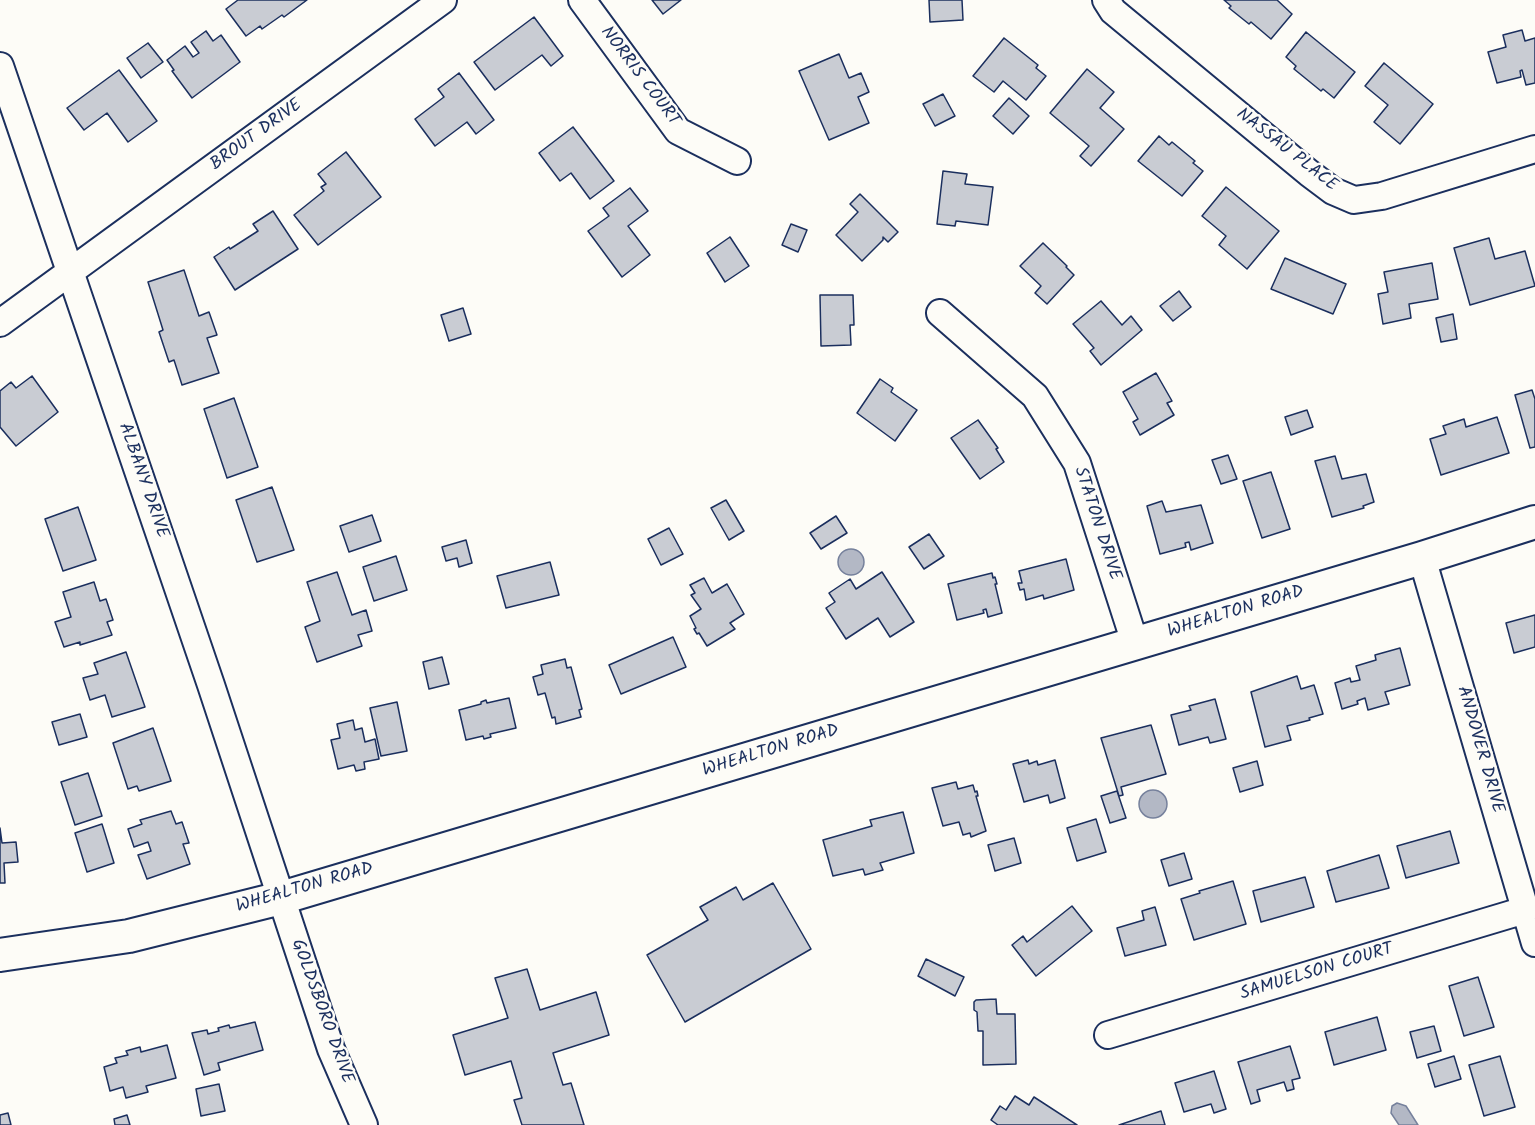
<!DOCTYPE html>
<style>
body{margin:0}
canvas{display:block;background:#fdfcf7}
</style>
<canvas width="1535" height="1125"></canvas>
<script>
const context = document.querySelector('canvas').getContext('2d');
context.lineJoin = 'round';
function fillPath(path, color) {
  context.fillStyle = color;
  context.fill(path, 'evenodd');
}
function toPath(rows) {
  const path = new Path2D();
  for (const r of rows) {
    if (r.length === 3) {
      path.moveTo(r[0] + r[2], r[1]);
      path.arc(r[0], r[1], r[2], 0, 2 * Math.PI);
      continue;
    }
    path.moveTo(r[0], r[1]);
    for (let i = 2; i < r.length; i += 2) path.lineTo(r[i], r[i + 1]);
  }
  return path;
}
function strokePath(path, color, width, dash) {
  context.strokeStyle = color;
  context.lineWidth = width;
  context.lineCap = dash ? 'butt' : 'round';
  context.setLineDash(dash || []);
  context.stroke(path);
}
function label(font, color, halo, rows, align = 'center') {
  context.font = font + ' Kalam,sans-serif';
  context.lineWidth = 5;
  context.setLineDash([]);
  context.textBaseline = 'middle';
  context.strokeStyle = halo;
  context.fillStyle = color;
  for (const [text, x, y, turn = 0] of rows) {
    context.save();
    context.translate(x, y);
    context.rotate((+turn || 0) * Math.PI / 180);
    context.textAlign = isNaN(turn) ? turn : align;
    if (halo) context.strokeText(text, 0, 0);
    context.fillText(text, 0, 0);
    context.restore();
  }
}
const water = toPath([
 [851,562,13],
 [1153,804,14],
 [1397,1103,1406,1106,1418,1125,1399,1125,1391,1113,1392,1106,1397,1103]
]);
fillPath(water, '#b3b8c5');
strokePath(water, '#76819c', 1.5);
const building = toPath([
 [238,0,307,0,284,17,282,15,262,29,260,26,246,36,226,9,238,0],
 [652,0,681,0,663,14,652,0],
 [929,0,962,0,963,20,930,22,929,0],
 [1224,0,1277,0,1292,14,1271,39,1251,22,1249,24,1229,8,1231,6,1224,0],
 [534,17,563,56,551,66,542,55,495,90,474,62,534,17],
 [1522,30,1525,41,1535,38,1535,83,1526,85,1522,70,1520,71,1521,77,1497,83,1488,52,1506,47,1503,35,1522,30],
 [206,31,213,41,221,35,240,62,192,98,172,71,174,70,167,60,185,46,193,57,199,53,191,42,206,31],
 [1306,32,1355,72,1334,98,1323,89,1321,91,1294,69,1296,66,1286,57,1306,32],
 [1004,38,1038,65,1036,68,1046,76,1026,100,1003,81,994,92,973,76,1004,38],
 [148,43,163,62,141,78,127,58,148,43],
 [839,54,849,78,861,73,869,92,858,97,869,123,829,140,799,71,839,54],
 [1384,63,1433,104,1400,144,1374,122,1388,105,1365,86,1384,63],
 [1087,69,1114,92,1100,108,1124,129,1091,166,1080,156,1089,146,1050,113,1087,69],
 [119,70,157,121,128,142,107,113,84,130,67,108,119,70],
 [459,73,494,120,476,134,467,122,435,146,415,119,444,97,438,89,459,73],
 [943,94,955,116,935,126,923,104,943,94],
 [1009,98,1029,116,1013,134,993,116,1009,98],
 [573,127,614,181,590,199,571,173,560,181,539,153,573,127],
 [1159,136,1169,145,1172,142,1195,161,1193,163,1203,171,1182,196,1138,161,1159,136],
 [346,152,381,197,318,245,294,215,324,191,321,187,326,184,318,174,346,152],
 [943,171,967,174,965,184,993,187,988,225,956,221,955,226,937,224,943,171],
 [1226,187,1279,231,1247,269,1219,245,1226,236,1202,216,1226,187],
 [630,188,648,211,628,226,650,255,622,277,588,231,609,216,603,208,630,188],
 [860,194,898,232,888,242,883,237,883,240,862,261,836,235,858,212,850,204,860,194],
 [273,211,298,249,235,290,214,257,229,247,230,249,258,231,253,224,273,211],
 [791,224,807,230,798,252,782,245,791,224],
 [730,237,749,266,725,282,707,253,730,237],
 [1489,238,1495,259,1525,251,1535,286,1470,305,1454,248,1489,238],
 [1043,243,1067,266,1066,267,1074,275,1047,304,1035,293,1041,286,1020,266,1043,243],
 [1285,258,1346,284,1333,314,1271,289,1285,258],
 [1432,263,1438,299,1409,304,1411,318,1383,324,1378,294,1388,292,1384,272,1432,263],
 [184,270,199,316,209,312,217,335,207,338,219,373,182,385,174,360,169,362,159,332,163,330,148,282,184,270],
 [1179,291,1191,307,1173,321,1160,306,1179,291],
 [820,295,853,295,854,325,850,325,851,345,821,346,820,295],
 [1101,301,1122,325,1131,316,1142,330,1101,365,1090,351,1094,348,1073,324,1101,301],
 [463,308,471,334,449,341,441,315,463,308],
 [1453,314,1457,339,1441,342,1436,318,1453,314],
 [1156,373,1172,401,1167,403,1174,415,1140,435,1133,422,1138,419,1123,392,1156,373],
 [32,376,58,412,16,446,0,427,0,391,11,382,16,388,32,376],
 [880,379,893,388,891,392,917,410,895,441,857,413,880,379],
 [1532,390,1535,399,1535,447,1530,448,1515,395,1532,390],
 [234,398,258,467,227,478,204,409,234,398],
 [1307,410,1313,427,1291,435,1285,417,1307,410],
 [1497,417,1509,453,1441,475,1430,439,1446,434,1443,426,1464,419,1466,427,1497,417],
 [978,420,998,448,996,449,1004,462,980,479,951,438,978,420],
 [1228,455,1237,479,1221,484,1212,460,1228,455],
 [1335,456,1342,479,1366,474,1374,502,1363,506,1364,508,1332,517,1315,461,1335,456],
 [1271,472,1290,529,1262,538,1243,481,1271,472],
 [272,487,294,550,257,562,236,500,272,487],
 [726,500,744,531,729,540,711,508,726,500],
 [1162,501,1166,512,1201,505,1213,543,1191,550,1189,542,1185,543,1186,547,1160,554,1147,506,1162,501],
 [78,507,96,560,63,571,45,519,78,507],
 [372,515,381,541,349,552,340,526,372,515],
 [836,516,847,533,821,549,810,533,836,516],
 [669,528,683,554,661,565,648,539,669,528],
 [929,534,944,556,924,569,909,547,929,534],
 [466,540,472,563,459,567,457,558,446,561,442,547,466,540],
 [396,556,407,590,374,601,363,567,396,556],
 [1066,559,1074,590,1044,599,1043,595,1026,600,1024,589,1020,590,1018,583,1022,583,1019,571,1066,559],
 [550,562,559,595,506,608,497,576,550,562],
 [337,572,352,615,366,610,372,631,358,635,362,646,317,662,305,627,320,621,307,582,337,572],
 [882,572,914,622,890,637,878,618,846,639,826,608,835,602,829,593,850,579,856,589,882,572],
 [992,573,993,578,995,577,997,584,995,584,1002,613,988,617,986,609,983,610,984,613,957,620,948,584,992,573],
 [704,578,712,593,727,584,744,614,730,623,735,629,707,646,699,633,697,634,694,629,696,628,690,616,701,609,691,595,695,593,690,585,704,578],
 [94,582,100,601,106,599,113,620,107,622,112,635,80,645,80,642,64,647,55,622,71,617,63,592,94,582],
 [1535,615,1535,647,1514,653,1506,623,1535,615],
 [673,637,686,667,621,694,609,665,673,637],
 [1400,648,1410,685,1385,692,1389,704,1368,710,1365,698,1357,701,1358,704,1342,709,1335,683,1350,678,1351,682,1360,680,1356,666,1376,660,1375,655,1400,648],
 [126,652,145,707,112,717,105,695,90,700,83,678,98,674,94,663,126,652],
 [442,657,449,684,429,689,423,662,442,657],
 [565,659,567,668,571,667,582,709,579,710,581,717,556,724,555,717,552,718,545,693,538,695,533,677,543,674,541,665,565,659],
 [1297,676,1301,689,1314,685,1323,714,1309,718,1310,720,1287,726,1291,740,1265,747,1251,692,1297,676],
 [509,698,516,728,490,734,491,737,484,739,483,736,466,740,459,710,481,704,481,702,486,700,487,703,509,698],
 [1215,699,1226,739,1210,743,1208,737,1179,745,1171,715,1191,710,1189,706,1215,699],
 [397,702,407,751,381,756,370,708,397,702],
 [80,714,87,737,59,745,52,722,80,714],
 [353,720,355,730,362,728,365,742,375,739,379,759,364,762,365,769,356,771,354,765,338,769,331,740,340,738,337,724,353,720],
 [1151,725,1166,774,1121,787,1123,795,1119,796,1101,738,1151,725],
 [153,728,171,781,139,791,137,786,128,789,113,743,153,728],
 [1028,760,1029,764,1037,761,1038,765,1055,760,1065,798,1050,803,1048,795,1024,802,1013,764,1028,760],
 [1257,761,1263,785,1240,792,1233,768,1257,761],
 [88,773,102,816,75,825,61,782,88,773],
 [956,782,958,789,973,785,975,792,977,791,978,796,976,796,986,831,971,837,970,833,963,835,959,822,943,826,932,788,956,782],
 [1117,791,1126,818,1110,823,1101,796,1117,791],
 [171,811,176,824,182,822,189,843,183,844,190,864,147,879,138,855,151,851,148,842,134,847,128,829,142,824,140,820,171,811],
 [903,812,914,853,880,863,883,870,865,875,863,869,833,876,823,840,872,826,870,820,903,812],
 [1096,819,1106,852,1077,861,1067,828,1096,819],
 [102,824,114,863,87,872,75,833,102,824],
 [0,828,2,843,16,842,18,862,4,863,5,883,0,883,0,828],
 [1450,831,1459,863,1406,878,1397,846,1450,831],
 [1014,838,1021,863,995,871,988,845,1014,838],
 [1184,853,1192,879,1169,886,1161,860,1184,853],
 [1379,855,1389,888,1336,902,1327,871,1379,855],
 [1305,877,1314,907,1261,922,1253,891,1305,877],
 [1233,881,1246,924,1194,940,1181,899,1200,893,1199,891,1233,881],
 [773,883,811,949,685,1022,647,955,708,920,700,907,736,887,743,900,773,883],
 [1072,906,1092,931,1036,976,1012,945,1023,936,1027,942,1072,906],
 [1155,907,1166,945,1125,956,1117,928,1144,920,1142,911,1155,907],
 [926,959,964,977,955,996,918,976,926,959],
 [527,969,540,1010,596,992,609,1035,553,1053,563,1085,571,1083,584,1125,522,1125,514,1100,522,1098,511,1061,465,1075,453,1035,508,1018,495,978,527,969],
 [1478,977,1494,1027,1464,1036,1449,986,1478,977],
 [996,999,997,1014,1015,1014,1016,1064,983,1065,983,1031,978,1031,977,1012,974,1010,974,1002,976,1000,996,999],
 [1377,1017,1386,1050,1334,1065,1325,1032,1377,1017],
 [255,1022,263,1050,218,1063,220,1070,204,1075,192,1033,207,1030,208,1034,219,1031,218,1028,229,1025,230,1028,255,1022],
 [1434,1026,1441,1051,1417,1058,1410,1032,1434,1026],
 [167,1045,176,1078,146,1086,148,1092,126,1098,123,1087,110,1091,104,1067,117,1063,115,1058,128,1055,126,1051,140,1047,141,1052,167,1045],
 [1290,1046,1300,1078,1292,1080,1294,1089,1287,1091,1284,1082,1257,1090,1260,1101,1251,1104,1238,1062,1290,1046],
 [1454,1056,1461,1079,1435,1087,1428,1064,1454,1056],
 [1500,1056,1515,1107,1484,1116,1469,1065,1500,1056],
 [1214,1071,1226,1109,1214,1113,1211,1104,1184,1112,1175,1083,1214,1071],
 [219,1084,225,1111,201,1116,196,1089,219,1084],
 [1015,1096,1029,1105,1034,1097,1077,1125,998,1125,991,1120,1000,1106,1006,1110,1015,1096],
 [1161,1111,1165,1125,1119,1125,1161,1111],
 [8,1113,11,1125,0,1125,0,1115,8,1113],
 [127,1115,130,1125,115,1125,114,1119,127,1115]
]);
fillPath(building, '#c9ccd3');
strokePath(building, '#1b2f5e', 1.5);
const minor = toPath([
 [582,0,678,131,737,161],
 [1106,0,1113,11,1309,173,1333,191,1354,200,1382,196,1535,149],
 [0,66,211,685,331,1049,364,1125],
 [940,313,1035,396,1077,463,1135,643],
 [0,323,443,0],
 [1422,558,1535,943],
 [1108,1035,1525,910]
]);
const tertiary = toPath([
 [0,955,129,936,281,898,1422,558,1535,522]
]);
strokePath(minor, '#1b2f5e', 30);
strokePath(tertiary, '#1b2f5e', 36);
strokePath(minor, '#fdfcf7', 26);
strokePath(tertiary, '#fdfcf7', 32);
label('18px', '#1b2f5e', '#fdfcf7', [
 ["NORRIS COURT",639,77,53],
 ["BROUT DRIVE",257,136,-36],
 ["NASSAU PLACE",1286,151,38],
 ["ALBANY DRIVE",142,481,71],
 ["STATON DRIVE",1096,524,72],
 ["WHEALTON ROAD",1236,613,-17],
 ["ANDOVER DRIVE",1479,750,74],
 ["WHEALTON ROAD",771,752,-17],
 ["WHEALTON ROAD",305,889,-16],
 ["SAMUELSON COURT",1317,973,-17],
 ["GOLDSBORO DRIVE",321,1012,70]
]);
</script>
